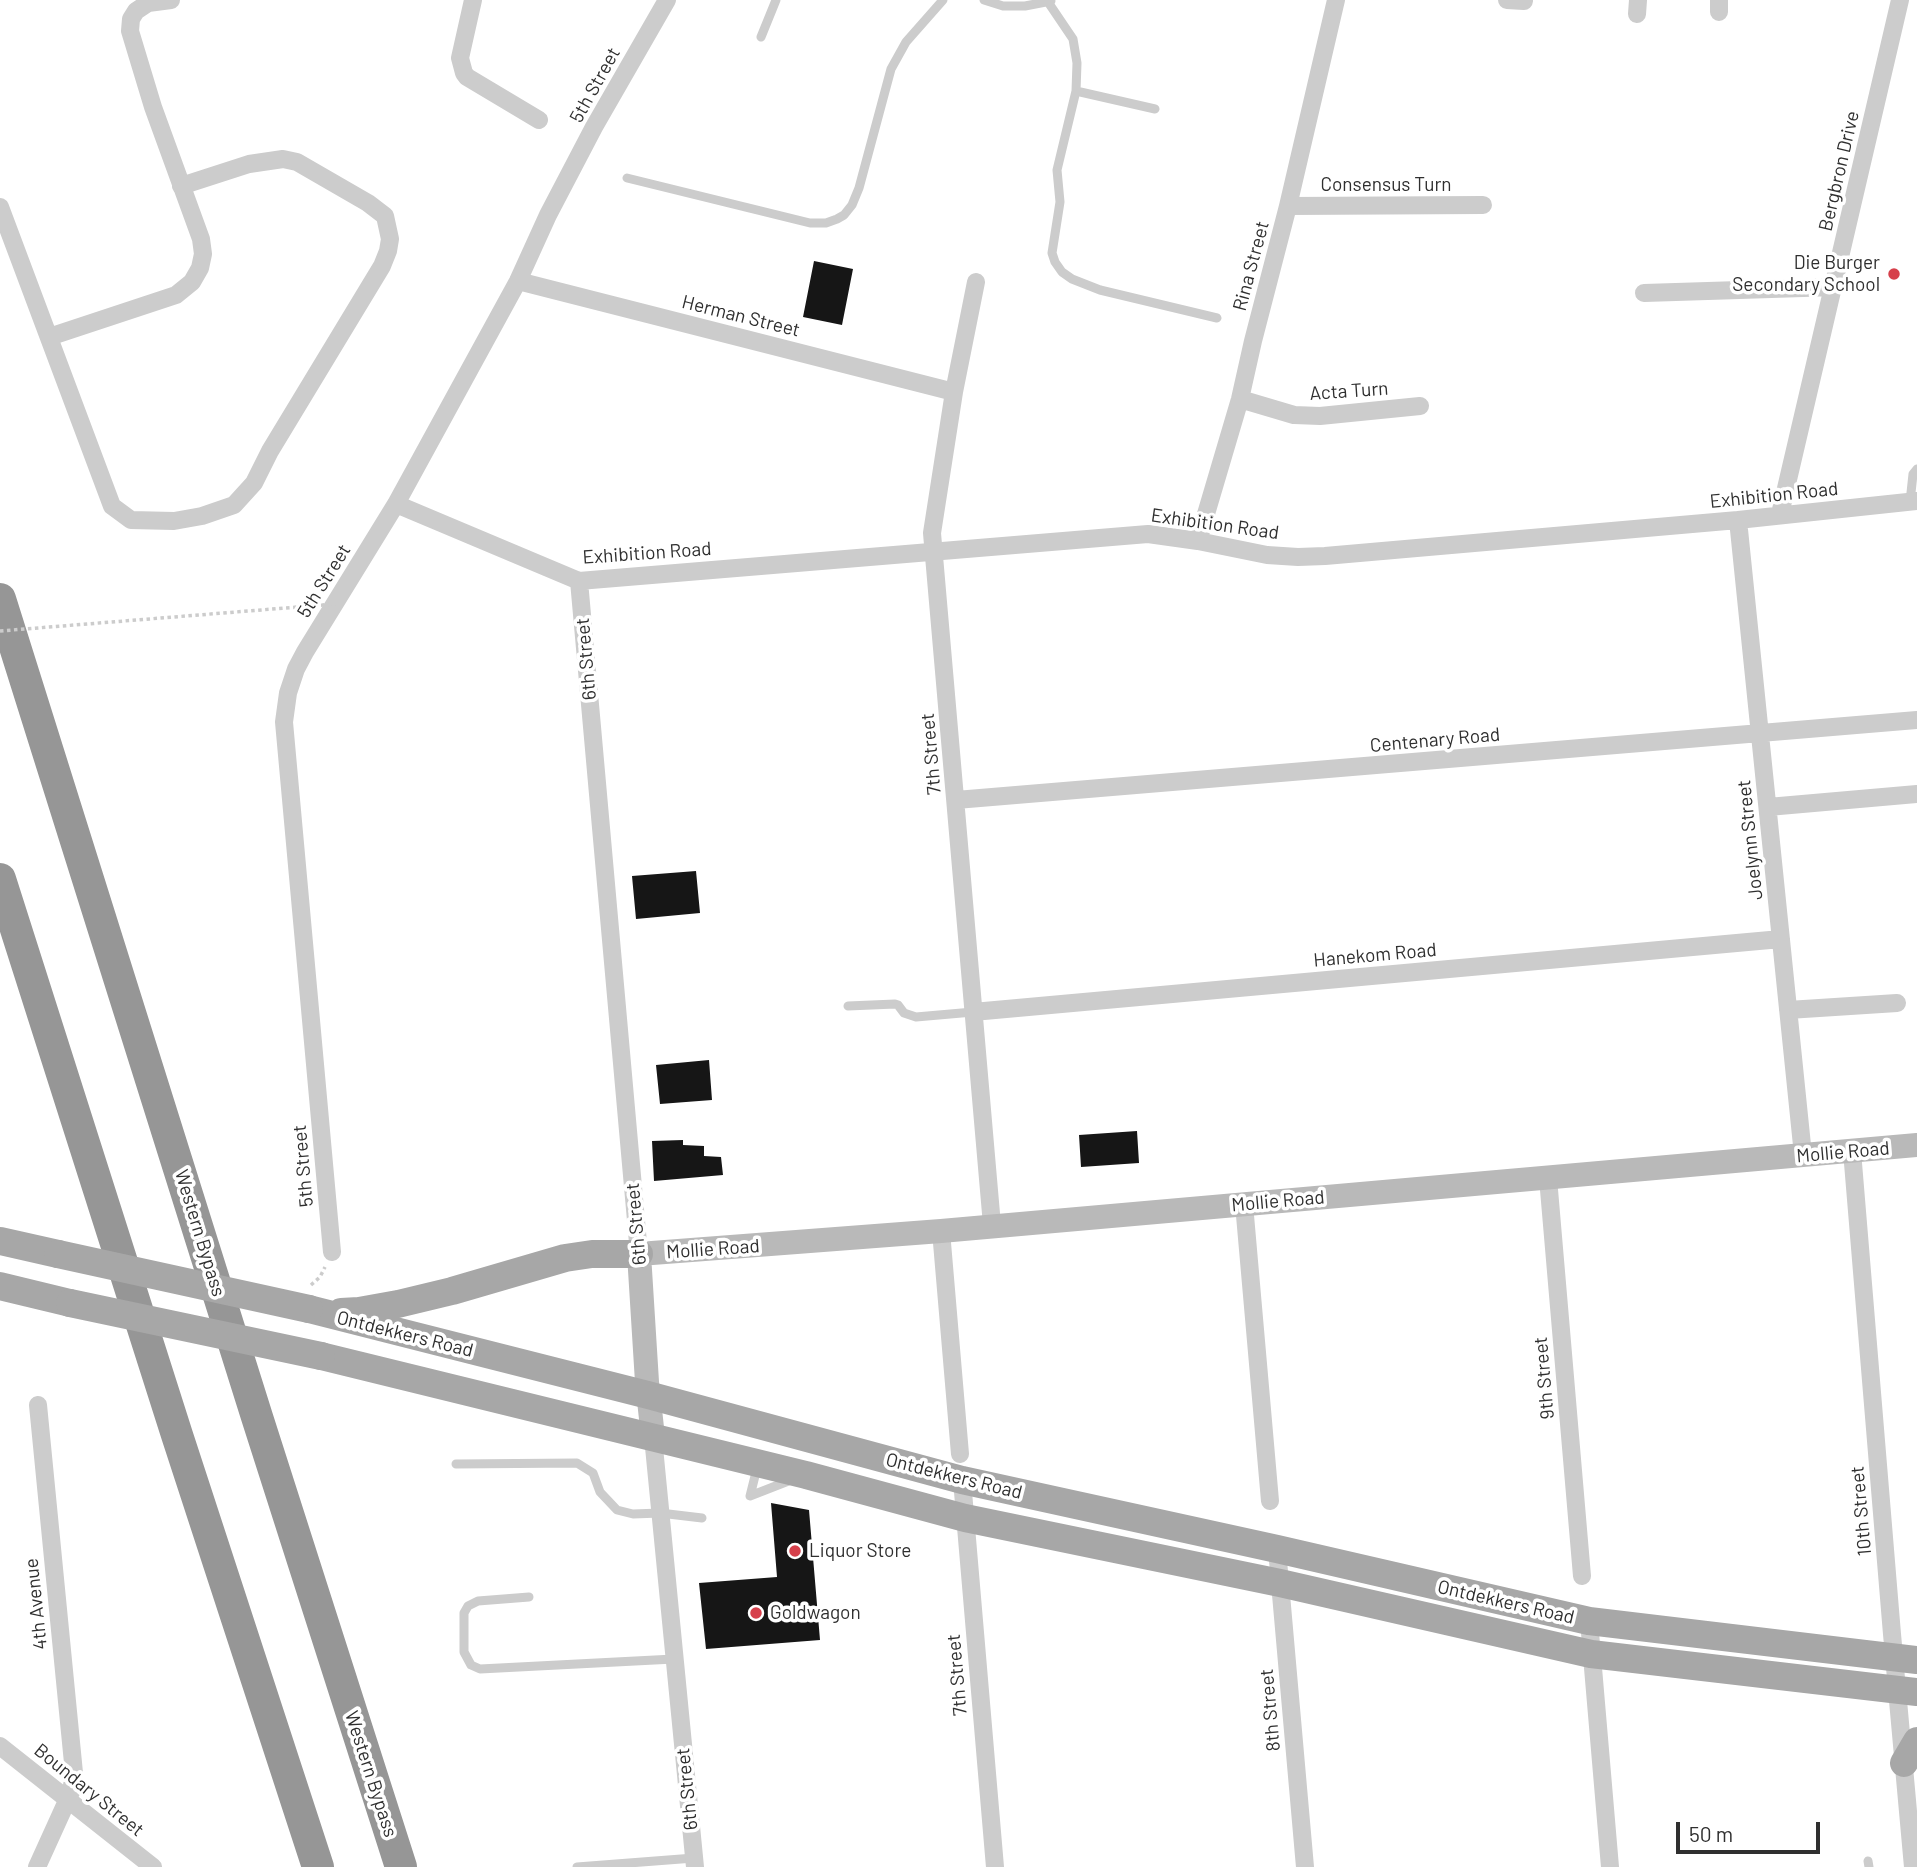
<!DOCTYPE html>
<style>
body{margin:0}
#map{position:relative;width:1917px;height:1867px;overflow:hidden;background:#fff;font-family:Barlow,sans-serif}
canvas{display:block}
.scale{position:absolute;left:1676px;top:1822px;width:144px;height:32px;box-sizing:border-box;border:4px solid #2f2f2f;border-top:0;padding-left:9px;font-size:21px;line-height:24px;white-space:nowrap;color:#2f2f2f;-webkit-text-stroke:5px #fff;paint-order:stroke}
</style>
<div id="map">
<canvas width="1917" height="1867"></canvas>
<div class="scale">50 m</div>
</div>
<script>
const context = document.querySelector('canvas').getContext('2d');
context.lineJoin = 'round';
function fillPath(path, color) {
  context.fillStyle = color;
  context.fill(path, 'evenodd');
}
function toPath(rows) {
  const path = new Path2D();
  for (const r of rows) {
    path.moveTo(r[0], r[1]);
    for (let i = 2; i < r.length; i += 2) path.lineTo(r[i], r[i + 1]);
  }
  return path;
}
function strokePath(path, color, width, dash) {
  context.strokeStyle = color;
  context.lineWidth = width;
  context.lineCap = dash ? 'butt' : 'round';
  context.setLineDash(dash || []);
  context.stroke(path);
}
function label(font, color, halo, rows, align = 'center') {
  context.font = font + ' Barlow,sans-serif';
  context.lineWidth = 7;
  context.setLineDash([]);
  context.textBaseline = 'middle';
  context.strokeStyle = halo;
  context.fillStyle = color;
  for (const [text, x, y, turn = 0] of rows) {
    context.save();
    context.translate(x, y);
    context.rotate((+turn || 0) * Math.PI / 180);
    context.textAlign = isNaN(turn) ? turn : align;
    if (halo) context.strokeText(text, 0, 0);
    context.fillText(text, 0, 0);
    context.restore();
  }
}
fillPath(toPath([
 [814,261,853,269,842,325,803,317],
 [696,871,700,913,636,919,632,876],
 [709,1060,712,1100,660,1104,656,1065],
 [1137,1131,1139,1163,1081,1167,1079,1135],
 [683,1140,683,1145,704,1146,704,1156,721,1157,723,1175,654,1181,652,1141],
 [771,1503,809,1510,820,1640,706,1649,699,1583,777,1577]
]), '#161616');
strokePath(toPath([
 [311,1285,320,1277,325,1267]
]), '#ccc', 3.5, [3.5, 3.5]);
strokePath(toPath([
 [984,0,1003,6,1025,6,1051,1],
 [1048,2,1073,39,1077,63,1076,91,1057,170,1060,202,1052,253,1055,262,1062,272,1072,279,1100,290,1217,318],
 [761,37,776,0],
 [1076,91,1155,109],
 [627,178,810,223,826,223,837,219,844,215,852,205,859,188,891,69,906,42,943,0],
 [1910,502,1913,474,1917,469],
 [848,1006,895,1004,898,1005,904,1013,916,1017,973,1012],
 [456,1464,577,1463,593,1473,600,1492,617,1510,633,1514,660,1513,702,1518],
 [750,1496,791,1480],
 [750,1496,757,1468],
 [529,1597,478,1601,468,1606,464,1613,464,1652,471,1665,480,1669,674,1659],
 [1868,1861,1869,1867],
 [577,1867,694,1858]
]), '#ccc', 9);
strokePath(toPath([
 [473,0,460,58,464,73,467,77,539,120],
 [1507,0,1524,1],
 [1719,12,1719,0],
 [1637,14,1638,0],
 [1288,206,1483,205],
 [0,207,112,506,131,520,174,521,202,516,234,505,254,483,270,451,382,266,388,251,390,239,385,216,368,203,297,162,283,159,249,164,181,186],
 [518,281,954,392],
 [976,282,954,392,932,533,992,1225],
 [1644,293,1835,287],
 [49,337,176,295,192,282,200,268,203,254,201,239,153,107,130,31,131,19,136,11,148,3,171,0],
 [1240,399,1294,415,1320,416,1420,406],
 [396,504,579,581,1148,534,1198,541,1267,555,1298,557,1325,556,1738,520,1917,501],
 [1780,514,1900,0],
 [1738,520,1803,1155],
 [1198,541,1240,399,1253,341,1288,206,1336,0],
 [579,581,639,1254],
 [956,800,1917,720],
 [1768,807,1917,794],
 [1788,1010,1897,1003],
 [973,1012,1781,939],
 [1852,1151,1892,1634,1913,1867],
 [1548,1178,1582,1576],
 [1244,1204,1270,1501],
 [941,1231,960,1454],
 [332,1252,284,722,288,693,296,669,305,652,396,504,518,281,548,215,594,127,667,0],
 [653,1437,695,1867],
 [962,1480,995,1867],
 [1277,1549,1305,1867],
 [1589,1621,1610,1867],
 [0,1746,153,1867],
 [37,1867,71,1792,74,1773,38,1405]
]), '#ccc', 18);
strokePath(toPath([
 [653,1437,647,1382,639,1254,941,1231,1917,1145]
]), '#b9b9b9', 24);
strokePath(toPath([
 [0,1241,58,1254],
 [0,1286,70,1303],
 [309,1309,648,1395,962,1480,1277,1549,1589,1621,1917,1660],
 [341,1312,359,1311,398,1304,452,1291,565,1258,592,1254,639,1254],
 [321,1356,806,1475,965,1518,1280,1583,1591,1654,1917,1692],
 [1904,1763,1917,1741]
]), '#a7a7a7', 28);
strokePath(toPath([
 [0,599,257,1417,401,1867],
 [0,879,177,1435,318,1867]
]), '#969696', 32);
strokePath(toPath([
 [0,631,335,604]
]), '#ccc', 3.5, [3.5, 3.5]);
strokePath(toPath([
 [58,1254,309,1309],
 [70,1303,321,1356]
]), '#a7a7a7', 28);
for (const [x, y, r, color] of [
 [1894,274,7,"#d6404b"],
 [795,1551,7,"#d6404b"],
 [756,1613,7,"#d6404b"]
]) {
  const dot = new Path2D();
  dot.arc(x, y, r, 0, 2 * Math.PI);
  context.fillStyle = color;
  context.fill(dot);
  strokePath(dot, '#fff', 2.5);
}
label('19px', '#2f2f2f', '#fff', [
 ["5th Street",595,85,-61],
 ["Bergbron Drive",1839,171,-77],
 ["Consensus Turn",1386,185],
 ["Rina Street",1251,266,-75],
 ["Herman Street",741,316,14],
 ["Acta Turn",1349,391,-4],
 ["Exhibition Road",1774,495,-6],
 ["Exhibition Road",1215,524,8],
 ["Exhibition Road",647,553,-4],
 ["5th Street",324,581,-58],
 ["6th Street",586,659,-95],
 ["Centenary Road",1435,740,-5],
 ["7th Street",931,754,-95],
 ["Joelynn Street",1750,840,-96],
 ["Hanekom Road",1375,955,-5],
 ["Mollie Road",1843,1152,-5],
 ["5th Street",303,1166,-95],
 ["Mollie Road",1278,1201,-5],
 ["6th Street",636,1224,-95],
 ["Western Bypass",200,1233,73],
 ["Mollie Road",713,1249,-4],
 ["Ontdekkers Road",405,1334,14],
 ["9th Street",1544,1378,-95],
 ["Ontdekkers Road",954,1476,14],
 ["10th Street",1861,1511,-95],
 ["Ontdekkers Road",1506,1602,13],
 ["4th Avenue",36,1604,-96],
 ["7th Street",957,1675,-95],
 ["8th Street",1270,1710,-95],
 ["Western Bypass",371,1774,72],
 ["6th Street",687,1789,-96],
 ["Boundary Street",89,1790,39]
]);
label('19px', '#2f2f2f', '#fff', [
 ["Die Burger",1880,263,"right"],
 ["Secondary School",1880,285,"right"],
 ["Liquor Store",809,1551],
 ["Goldwagon",770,1613]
], 'left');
</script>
